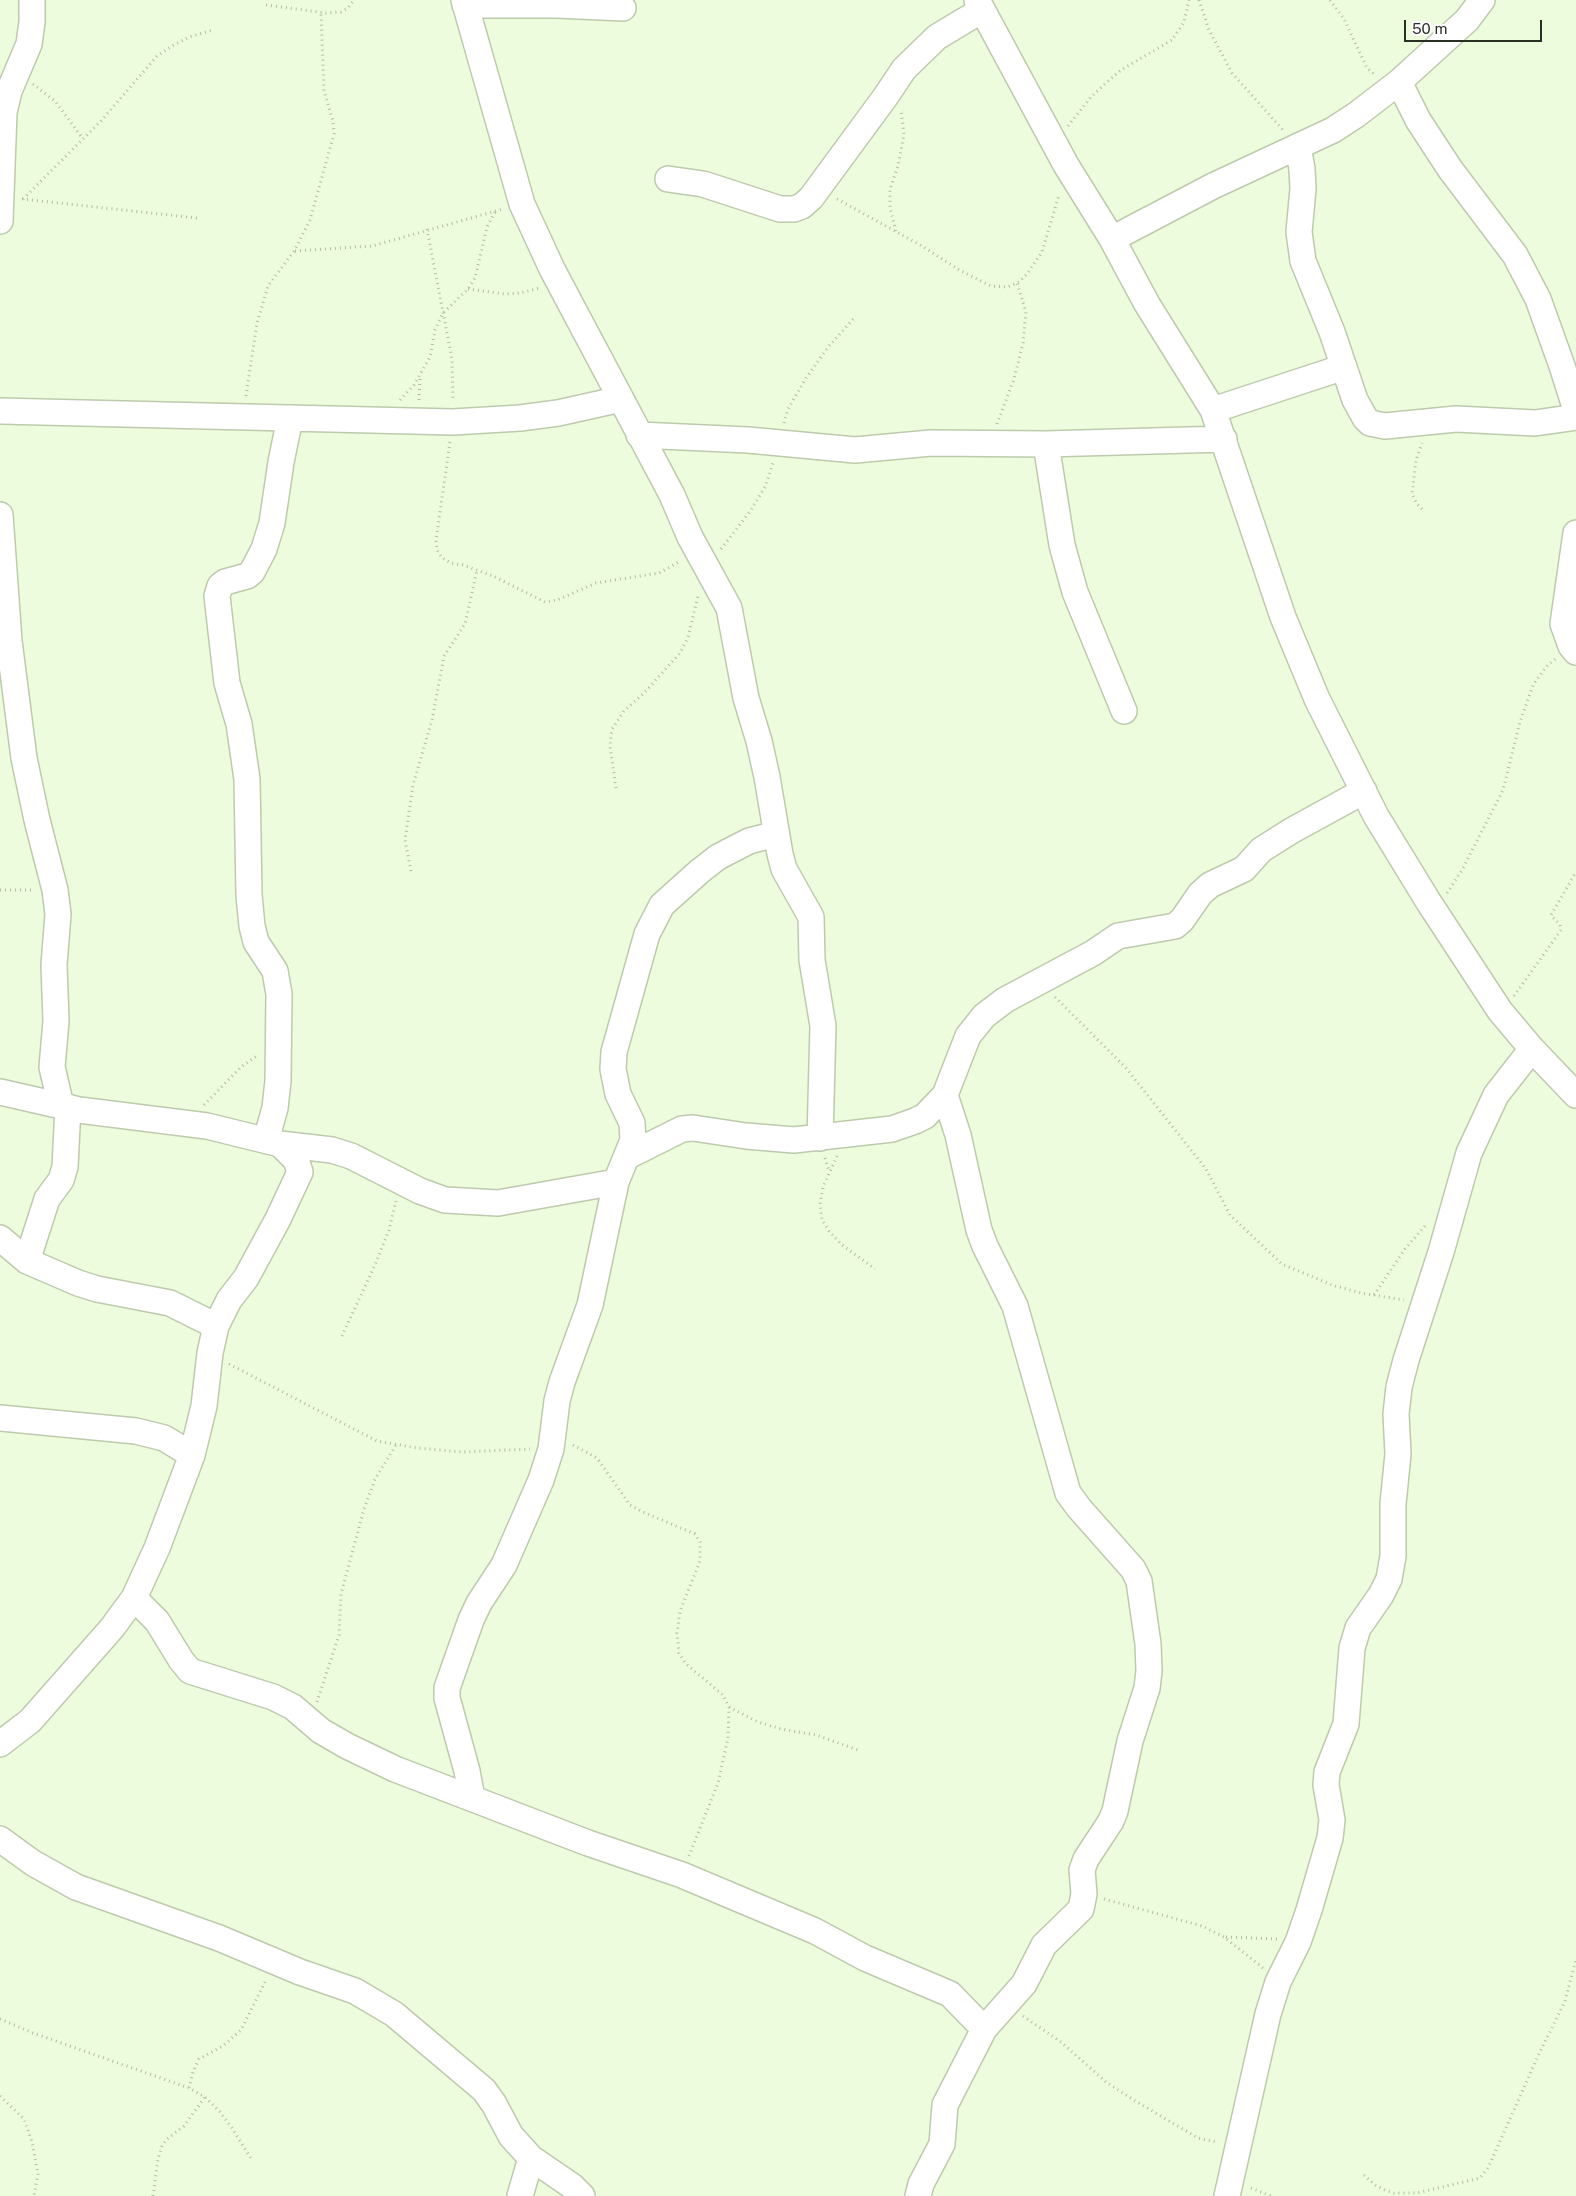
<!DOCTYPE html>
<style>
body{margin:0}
#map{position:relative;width:1576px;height:2196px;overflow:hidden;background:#eefcde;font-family:"Public Sans",sans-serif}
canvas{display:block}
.scale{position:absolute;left:1404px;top:20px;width:138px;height:22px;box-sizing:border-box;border:2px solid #2a2f24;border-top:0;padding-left:6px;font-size:15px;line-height:18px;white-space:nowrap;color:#2a2f24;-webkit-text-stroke:4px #fff;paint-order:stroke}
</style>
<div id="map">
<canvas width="1576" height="2196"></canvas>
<div class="scale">50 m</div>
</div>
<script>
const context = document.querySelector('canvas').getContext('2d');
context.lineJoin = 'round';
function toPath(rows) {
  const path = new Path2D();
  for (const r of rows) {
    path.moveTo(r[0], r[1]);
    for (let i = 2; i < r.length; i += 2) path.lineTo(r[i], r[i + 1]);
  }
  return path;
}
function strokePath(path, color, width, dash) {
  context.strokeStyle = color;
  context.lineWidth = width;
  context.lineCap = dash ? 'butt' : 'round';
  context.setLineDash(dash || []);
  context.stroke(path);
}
const minor = toPath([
 [464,0,522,204,552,269,672,495,690,537,729,608,746,698,759,741,767,777,780,854,784,869,811,917,812,960,823,1026,820,1138],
 [977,0,1066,165,1112,239,1147,304,1213,410,1283,617,1317,699,1376,816,1428,901,1500,1011,1532,1049,1576,1095],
 [465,5,557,5,623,8],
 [1399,82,1418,120,1450,169,1515,255,1538,299,1562,366,1576,410],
 [1298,146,1302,169,1303,189,1299,232,1303,261,1332,332,1355,400,1365,418,1370,423,1385,426,1456,419,1535,423,1576,417],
 [668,179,703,184,780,209,794,209,802,206,811,198,886,96,904,69,937,37,982,10],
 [0,221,4,112,9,91,29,44,32,22,32,0],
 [1112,239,1213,186,1333,130,1356,115,1399,82,1467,20,1482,0],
 [1213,410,1344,367],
 [0,411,453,422,520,418,558,413,621,399],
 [639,435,748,440,855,450,931,443,1046,444,1224,439],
 [1046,444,1062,545,1075,592,1124,711],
 [0,515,9,641,24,758,37,820,55,890,58,914,54,965,56,1021,52,1067,61,1106],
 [1576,533,1563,624,1571,646,1576,652],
 [0,1092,79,1110,207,1126,280,1144,332,1150,351,1156,420,1191,445,1200,498,1203,616,1182],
 [266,1140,275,1108,278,1081,279,994,275,971,256,942,252,926,249,895,247,779,239,724,227,683,217,596,220,586,225,582,247,576,252,572,264,549,272,523,281,462,290,418],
 [628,1156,682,1129,693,1128,746,1136,794,1140,892,1129,915,1121,925,1116,945,1095,968,1036,984,1016,1005,1000,1093,953,1118,936,1175,926,1182,920,1200,894,1210,885,1244,869,1261,850,1291,831,1364,791],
 [0,1238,27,1261,78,1283,97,1289,170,1303,216,1326],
 [27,1261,47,1199,61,1180,65,1167,68,1107],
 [0,1418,136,1431,164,1438,192,1455],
 [134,1598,157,1621,181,1660,190,1671,273,1697,293,1707,321,1731,347,1746,395,1769,588,1843,682,1875,815,1931,865,1958,950,1994,984,2029],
 [0,1744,30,1721,112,1628,134,1598,157,1548,192,1455,204,1406,210,1353,216,1326,229,1300,246,1278,278,1219,300,1172,296,1160,280,1144],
 [472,1798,467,1771,447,1698,447,1688,471,1620,479,1603,504,1565,541,1480,551,1449,557,1401,562,1382,590,1305,616,1182,633,1140,632,1123,618,1094,613,1069,614,1052,647,934,662,905,700,871,718,857,749,841,776,834],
 [0,1839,33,1863,76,1887,219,1938,300,1972,355,1991,394,2014,484,2090,494,2104,511,2136,531,2158,572,2186,582,2196],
 [520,2196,531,2158],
 [918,2196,921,2184,942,2144,945,2105,984,2029,1024,1984,1044,1945,1081,1909,1084,1894,1082,1870,1086,1859,1111,1821,1115,1811,1130,1741,1147,1688,1149,1671,1148,1644,1139,1581,1133,1569,1079,1508,1068,1493,1015,1306,985,1246,979,1230,958,1135,945,1095],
 [1227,2196,1268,2014,1278,1982,1298,1942,1309,1910,1330,1838,1332,1820,1326,1785,1327,1772,1346,1724,1352,1648,1358,1628,1381,1595,1389,1579,1393,1556,1393,1504,1398,1454,1396,1414,1399,1387,1406,1360,1441,1252,1469,1153,1496,1095,1532,1049]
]);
strokePath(minor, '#bdcaad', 28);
strokePath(toPath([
 [1199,0,1209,30,1232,73,1283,130],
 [1330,0,1344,19,1367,68,1374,74],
 [266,5,326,13,341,12,348,8,354,0],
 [33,84,55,101,83,139],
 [1068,126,1091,97,1106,83,1121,70,1172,40,1184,22,1189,0],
 [22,199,197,218],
 [23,199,101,121,157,56,172,46,189,37,213,30],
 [837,199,922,246,961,271,991,286,1008,287,1019,282,1027,274,1042,252,1059,195],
 [427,229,452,359,453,401],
 [896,231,890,208,890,189,898,166,904,134,901,110],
 [295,251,372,246,503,209],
 [468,289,505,294,520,293,540,288],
 [246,396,257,323,268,286,294,251,310,220,334,134,333,121,324,91,321,12],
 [400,400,414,385,430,357,435,330,443,313,468,289,475,278,487,227,495,212],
 [419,400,420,376],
 [784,423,788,409,806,378,829,346,855,317],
 [997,424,1014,379,1023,343,1026,312,1017,283],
 [450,442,436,540,437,550,442,558,451,563,463,565,493,576,545,602,557,600,596,583,659,573,679,562],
 [1422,509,1417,504,1412,494,1416,460,1422,443],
 [721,549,751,510,765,487,773,463],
 [616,788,610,746,612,729,624,711,645,692,680,653,688,637,698,596],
 [411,871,405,840,413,785,432,720,444,656,465,624,477,570],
 [0,890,35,890],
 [1447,893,1462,870,1503,790,1520,722,1533,685,1546,667,1555,659],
 [1514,996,1561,930,1560,925,1551,915,1576,872],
 [1055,997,1126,1068,1206,1169,1230,1215,1282,1264,1332,1285,1361,1293,1404,1300],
 [204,1105,241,1067,258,1055],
 [837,1156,823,1187,820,1204,822,1220,829,1231,842,1245,875,1269],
 [825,1158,829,1171],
 [1374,1295,1405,1249,1425,1226],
 [342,1336,375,1265,389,1230,396,1201],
 [229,1364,377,1441,417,1448,462,1452,530,1449],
 [573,1445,597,1458,630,1505,643,1512,695,1534,700,1542,700,1561,680,1611,677,1633,679,1653,686,1664,723,1695,729,1707,728,1738,718,1783,689,1856],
 [317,1702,339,1635,341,1594,364,1509,375,1479,396,1445],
 [729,1707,758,1722,781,1729,816,1735,861,1751],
 [1104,1899,1202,1926,1224,1937,1263,1968],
 [1226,1937,1277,1939],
 [1023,2016,1061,2042,1106,2082,1132,2099,1198,2138,1217,2142],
 [0,2019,33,2033,189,2088,205,2097,220,2112,232,2128,252,2160],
 [189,2088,193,2072,199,2059,223,2046,241,2030,266,1980],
 [0,2096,24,2119,32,2142,38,2174,34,2196],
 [1364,2175,1375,2185,1385,2190,1394,2193,1417,2193,1480,2178,1488,2168,1538,2056,1565,2001,1576,1960],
 [1251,2188,1271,2196],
 [153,2196,158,2159,162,2146,167,2139,184,2126,205,2097]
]), '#b1bda4', 3, [1, 4]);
strokePath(minor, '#fff', 25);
</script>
